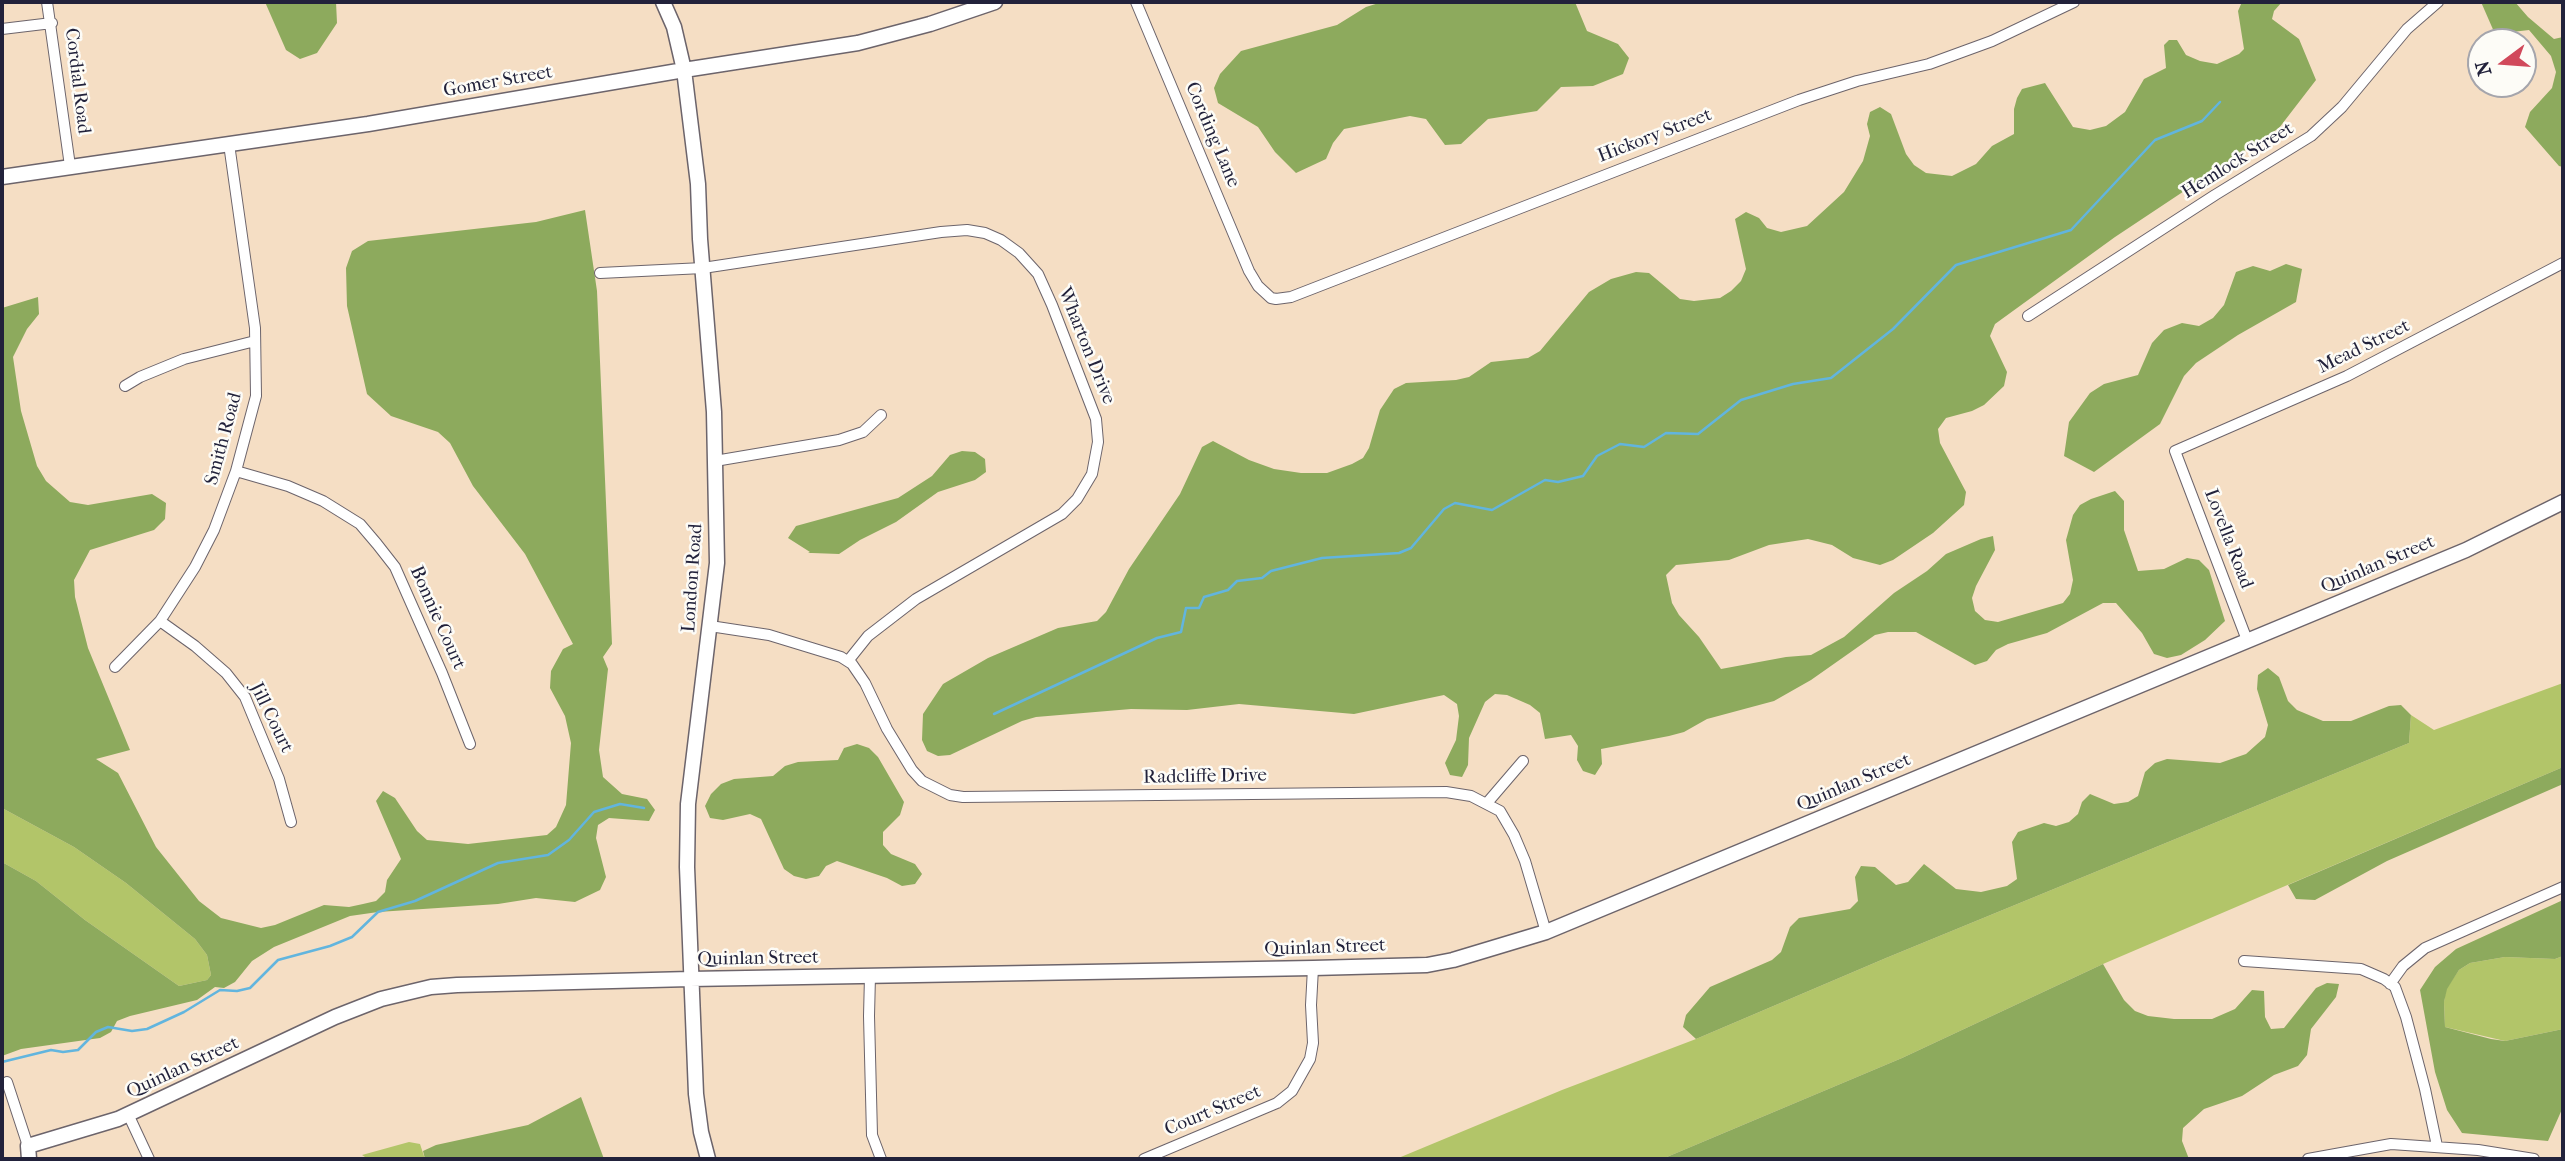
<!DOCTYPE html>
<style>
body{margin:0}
#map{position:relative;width:2565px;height:1161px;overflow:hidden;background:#f5dec4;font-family:"IM FELL French Canon",serif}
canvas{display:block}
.frame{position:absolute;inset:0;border:4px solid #22223b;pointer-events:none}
.north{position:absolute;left:2467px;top:28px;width:70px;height:70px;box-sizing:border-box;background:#fdfcf7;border:2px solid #a5a5ac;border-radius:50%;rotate:254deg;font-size:19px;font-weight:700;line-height:28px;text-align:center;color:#22223b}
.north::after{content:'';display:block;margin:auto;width:24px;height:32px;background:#d1495b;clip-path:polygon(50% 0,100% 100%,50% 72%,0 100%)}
</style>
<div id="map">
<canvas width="2565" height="1161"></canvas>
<div class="frame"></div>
<div class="north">N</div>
</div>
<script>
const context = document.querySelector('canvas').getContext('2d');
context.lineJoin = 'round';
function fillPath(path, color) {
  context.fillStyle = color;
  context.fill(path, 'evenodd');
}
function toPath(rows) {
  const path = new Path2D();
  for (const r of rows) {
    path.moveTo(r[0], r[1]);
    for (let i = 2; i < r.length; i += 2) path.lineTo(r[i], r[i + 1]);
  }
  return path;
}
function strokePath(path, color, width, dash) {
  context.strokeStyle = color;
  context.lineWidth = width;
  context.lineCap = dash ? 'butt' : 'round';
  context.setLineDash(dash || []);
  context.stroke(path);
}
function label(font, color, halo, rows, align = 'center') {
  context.font = font + ' "IM FELL French Canon",serif';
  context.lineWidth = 5;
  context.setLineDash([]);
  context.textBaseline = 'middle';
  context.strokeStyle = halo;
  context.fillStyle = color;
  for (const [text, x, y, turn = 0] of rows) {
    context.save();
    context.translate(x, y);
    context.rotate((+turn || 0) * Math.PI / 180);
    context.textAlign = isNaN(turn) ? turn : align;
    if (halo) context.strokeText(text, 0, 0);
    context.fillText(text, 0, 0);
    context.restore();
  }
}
fillPath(toPath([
 [2563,683,2563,767,2103,964,1902,1058,1662,1159,1396,1159,1562,1090,1696,1039,1886,958,2409,743,2411,715,2434,730],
 [2,808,74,847,126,883,195,939,207,955,211,975,207,980,179,986,85,920,36,881,2,862],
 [2563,956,2563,1029,2505,1041,2445,1027,2444,1002,2446,989,2459,970,2470,963,2505,957,2555,959],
 [409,1142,420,1144,425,1159,368,1159,362,1155]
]), '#b2c569');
fillPath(toPath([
 [265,2,336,2,337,23,317,53,300,59,286,50],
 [1382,2,1575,2,1587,31,1618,44,1629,58,1623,74,1593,86,1561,87,1537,111,1488,119,1461,144,1445,145,1426,119,1410,116,1344,129,1333,143,1326,159,1296,173,1275,152,1258,127,1218,103,1214,88,1220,74,1241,51,1337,25,1366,7],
 [2242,2,2282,2,2274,11,2272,19,2299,39,2316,80,2279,128,2115,237,1995,324,1990,336,2007,372,2004,386,1984,405,1972,411,1946,418,1938,429,1940,443,1966,492,1964,505,1933,533,1893,560,1880,565,1853,558,1832,545,1808,539,1769,545,1729,560,1676,565,1666,575,1672,603,1679,615,1699,637,1721,669,1786,657,1811,655,1844,637,1894,593,1927,571,1946,554,1981,539,1993,536,1995,550,1976,586,1972,598,1975,611,1985,620,1998,622,2063,603,2070,594,2073,580,2066,540,2073,515,2080,505,2091,499,2115,491,2124,501,2124,530,2138,571,2164,569,2187,558,2199,560,2209,570,2225,621,2205,640,2181,655,2167,658,2154,654,2142,633,2116,603,2103,603,2047,633,2008,644,1996,650,1987,661,1975,665,1916,632,1888,632,1875,635,1811,680,1774,701,1707,719,1684,732,1669,736,1601,749,1602,764,1595,775,1583,771,1577,760,1578,746,1571,735,1545,739,1540,713,1530,705,1507,695,1495,694,1485,702,1469,738,1468,765,1462,777,1450,775,1445,763,1456,740,1459,716,1457,704,1444,695,1354,714,1239,704,1187,710,1131,709,1036,717,1022,721,950,755,938,756,927,751,922,740,923,714,943,684,988,658,1058,628,1097,621,1106,612,1129,569,1180,494,1202,447,1213,441,1249,460,1274,469,1301,473,1327,473,1352,464,1363,458,1369,448,1380,410,1394,389,1406,383,1456,380,1469,377,1491,362,1528,358,1540,351,1589,292,1611,279,1636,272,1649,273,1680,299,1694,301,1720,298,1731,291,1741,281,1746,269,1735,219,1746,212,1759,218,1767,228,1781,232,1807,226,1844,192,1863,161,1870,136,1867,124,1870,112,1880,107,1891,114,1906,154,1914,165,1926,173,1952,176,1976,164,1992,146,2014,134,2014,109,2017,98,2022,89,2045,83,2073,127,2090,130,2106,126,2125,112,2144,79,2166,68,2164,45,2169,40,2177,40,2186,55,2200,61,2217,64,2239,54,2244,49,2238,11],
 [2481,2,2515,2,2528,17,2554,39,2563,37,2563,167,2559,166,2525,127,2530,112,2552,88,2556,72,2551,56,2529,30,2495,34],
 [585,210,597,291,612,644,603,657,608,669,599,750,603,777,622,794,647,799,655,810,649,821,609,818,598,825,596,838,606,877,600,890,575,902,536,898,498,904,378,912,350,916,274,947,252,961,235,982,224,988,215,987,197,1000,130,1016,117,1021,111,1032,100,1038,21,1049,2,1056,2,862,36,881,85,920,179,986,207,980,211,975,207,955,195,939,126,883,74,847,2,808,2,308,38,297,39,314,27,329,13,357,21,411,37,466,46,481,70,502,88,505,152,494,166,503,165,519,154,530,90,550,74,580,75,597,88,648,130,750,96,759,118,773,156,847,199,901,221,918,261,928,275,925,324,905,349,907,363,904,376,901,385,892,387,880,401,859,376,801,383,791,395,798,417,831,427,840,468,844,547,835,556,827,566,805,571,743,565,716,550,688,551,671,563,649,573,644,525,554,473,486,450,443,438,432,391,416,367,394,347,306,346,268,352,251,368,241,536,222],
 [2286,264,2302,269,2296,302,2238,335,2196,363,2184,376,2160,424,2094,472,2064,456,2069,422,2090,393,2104,384,2138,375,2152,343,2164,330,2182,323,2199,326,2213,318,2224,305,2236,272,2253,266,2270,271],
 [962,451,975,452,985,459,986,472,975,480,938,492,896,522,860,540,839,554,812,553,808,553,810,552,788,538,796,526,898,498,932,476,950,455],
 [2268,668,2279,677,2288,701,2297,710,2323,721,2351,721,2389,706,2401,705,2411,715,2409,743,1886,958,1696,1039,1683,1027,1686,1015,1710,987,1772,960,1781,952,1790,927,1799,918,1850,909,1858,901,1855,877,1861,866,1875,867,1896,885,1908,882,1924,864,1956,889,1981,892,2007,886,2017,879,2012,842,2018,832,2044,823,2056,826,2069,822,2078,814,2082,802,2090,794,2114,804,2128,802,2138,796,2145,772,2155,763,2167,759,2220,763,2246,754,2265,737,2268,725,2257,689,2258,675],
 [857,744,869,748,878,757,904,802,900,815,883,832,883,845,891,854,915,864,922,874,915,884,902,886,887,878,837,861,826,866,819,876,806,879,794,876,784,869,761,819,750,814,723,820,710,818,705,806,711,794,721,784,734,779,773,776,785,766,798,762,838,760,844,748],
 [2563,767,2563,784,2387,861,2315,900,2296,899,2288,885],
 [2563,900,2563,956,2555,959,2505,957,2470,963,2459,970,2447,989,2444,1002,2445,1027,2491,1039,2505,1041,2563,1029,2563,1107,2548,1141,2462,1133,2447,1110,2435,1072,2420,990,2435,967,2456,949],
 [2103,964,2124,1000,2135,1011,2148,1016,2174,1019,2212,1019,2235,1009,2252,990,2264,991,2265,1017,2271,1029,2284,1028,2316,988,2327,983,2339,984,2336,997,2311,1029,2307,1055,2298,1066,2274,1075,2242,1096,2204,1109,2183,1128,2182,1141,2189,1159,1662,1159,1902,1058],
 [581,1097,604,1159,425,1159,423,1151,436,1145,528,1125]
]), '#8daa5d');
strokePath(toPath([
 [994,714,1157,638,1181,632,1186,608,1199,608,1204,597,1228,590,1237,581,1262,578,1271,571,1322,558,1399,553,1411,548,1444,509,1455,503,1492,510,1545,480,1558,482,1583,476,1597,456,1620,444,1644,447,1666,433,1698,434,1741,400,1793,384,1831,378,1893,329,1956,265,2071,230,2155,140,2202,121,2220,102],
 [2,1062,51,1050,63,1052,78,1050,96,1032,108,1027,132,1031,147,1029,184,1012,220,990,237,991,250,988,278,960,330,946,352,937,378,912,415,901,498,863,548,855,569,840,594,812,620,804,644,808]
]), '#62b5de', 2.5);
const street = toPath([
 [47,2,70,166],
 [1136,2,1249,271,1258,286,1271,298,1276,299,1291,297,1799,100,1857,81,1929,64,1992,41,2074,2],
 [2,29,52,23],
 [600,273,703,268,941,232,967,230,985,233,1001,240,1019,253,1038,274,1052,305,1096,419,1098,442,1092,474,1077,499,1062,514,916,599,868,636,848,661],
 [2028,316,2215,195,2311,136,2342,107,2407,29,2438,2],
 [125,386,140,377,184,359,255,341],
 [715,461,839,440,863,432,881,415],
 [236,471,288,486,323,501,360,524,377,544,395,567,442,673,470,744],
 [160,621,195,646,226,673,245,697,279,779,291,822],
 [710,626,769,635,841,657,852,664,865,683,887,729,912,770,922,781,950,795,963,797,1446,792,1471,796,1500,811,1514,835,1525,861,1546,932],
 [2247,640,2175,451,2347,376,2563,263],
 [115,667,160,621,195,567,214,530,236,471,256,396,255,328,229,144],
 [1487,803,1523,761],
 [2244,961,2361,969,2384,979,2395,987,2406,1017,2425,1089,2437,1146],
 [870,976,869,1016,872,1135,881,1159],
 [2390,984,2403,966,2425,948,2563,887],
 [7,1082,28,1146],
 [128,1114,149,1159],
 [1144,1159,1277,1103,1292,1091,1310,1059,1313,1043,1311,1005,1313,968],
 [2308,1159,2391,1144,2478,1150,2534,1159]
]);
const secondary = toPath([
 [663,2,674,27,684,70,698,184,700,239,714,412,717,563,688,804,687,867,696,1094,701,1132,708,1159],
 [2,177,368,124,684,70,858,43,930,24,995,2],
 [29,1159,28,1146,118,1119,335,1017,381,999,431,987,457,985,690,979,1313,968,1427,965,1453,960,1546,932,2466,550,2563,502]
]);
strokePath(street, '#6c646b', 12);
strokePath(secondary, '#6c646b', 17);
strokePath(street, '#fff', 10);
strokePath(secondary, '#fff', 14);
label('19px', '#22223b', '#fdfcf7', [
 ["Cordial Road",77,81,83],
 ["Gomer Street",498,82,-10],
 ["Cording Lane",1212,135,67],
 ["Hickory Street",1655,136,-21],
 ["Hemlock Street",2238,161,-32],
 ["Wharton Drive",1086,346,68],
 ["Mead Street",2364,347,-26],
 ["Smith Road",224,439,-75],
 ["Lovella Road",2228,539,69],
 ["Quinlan Street",2378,565,-23],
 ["London Road",693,578,-86],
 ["Bonnie Court",437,618,66],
 ["Jill Court",271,718,64],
 ["Radcliffe Drive",1205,777,-1],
 ["Quinlan Street",1854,783,-23],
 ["Quinlan Street",1325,948,-2],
 ["Quinlan Street",758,959,-1],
 ["Quinlan Street",183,1068,-25],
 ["Court Street",1213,1111,-23]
]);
</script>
